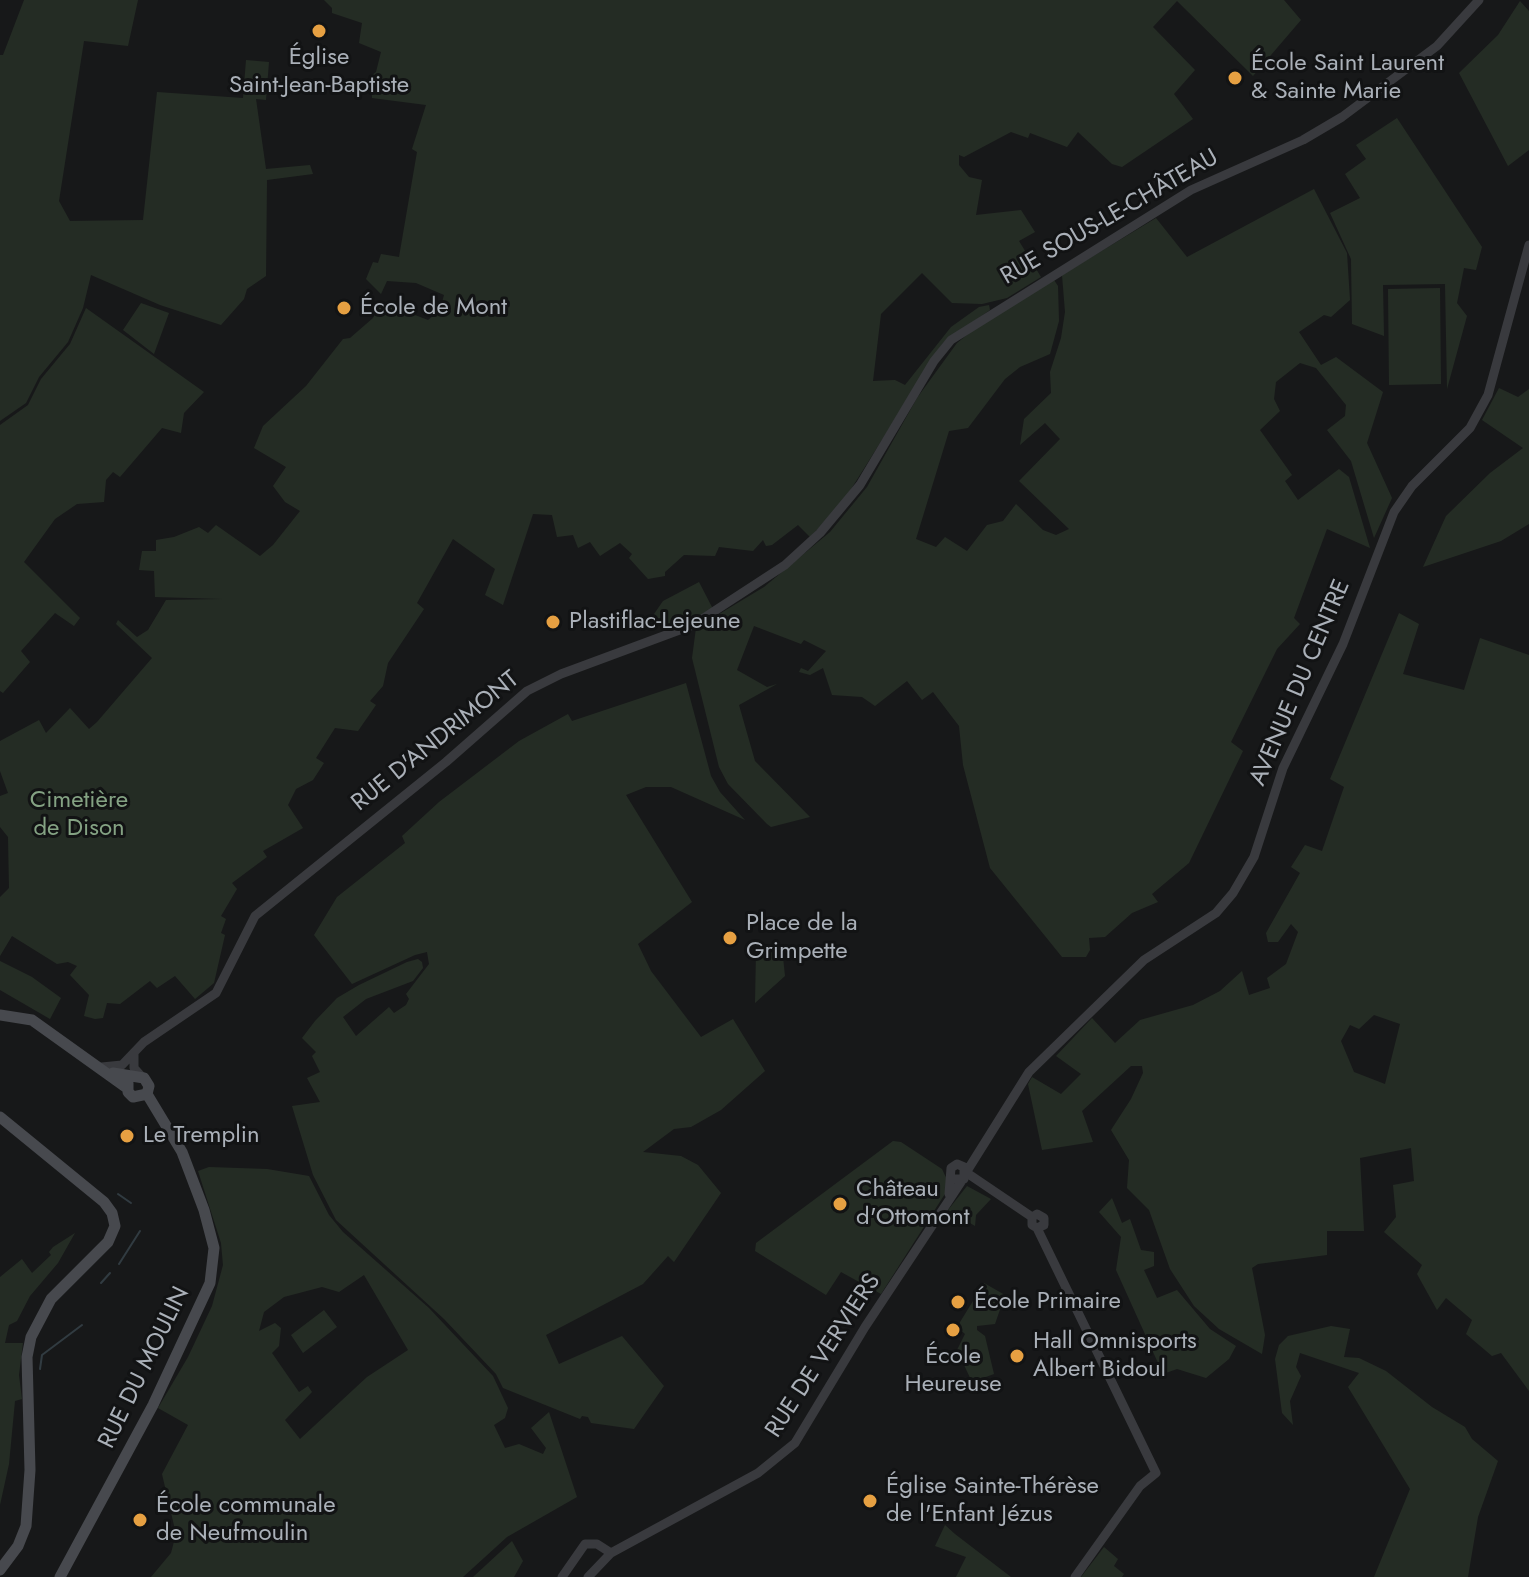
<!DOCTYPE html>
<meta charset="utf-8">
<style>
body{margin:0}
canvas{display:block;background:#171819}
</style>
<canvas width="1529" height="1577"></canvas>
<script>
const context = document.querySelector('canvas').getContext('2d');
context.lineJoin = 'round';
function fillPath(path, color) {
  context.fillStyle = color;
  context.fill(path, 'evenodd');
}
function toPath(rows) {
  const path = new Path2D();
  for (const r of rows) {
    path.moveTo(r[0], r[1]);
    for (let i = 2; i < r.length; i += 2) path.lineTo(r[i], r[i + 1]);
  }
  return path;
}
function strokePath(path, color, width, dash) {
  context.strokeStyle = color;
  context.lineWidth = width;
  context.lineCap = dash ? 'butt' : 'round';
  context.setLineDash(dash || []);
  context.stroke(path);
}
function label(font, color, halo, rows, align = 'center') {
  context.font = font + ' Jost,sans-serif';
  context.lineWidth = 6;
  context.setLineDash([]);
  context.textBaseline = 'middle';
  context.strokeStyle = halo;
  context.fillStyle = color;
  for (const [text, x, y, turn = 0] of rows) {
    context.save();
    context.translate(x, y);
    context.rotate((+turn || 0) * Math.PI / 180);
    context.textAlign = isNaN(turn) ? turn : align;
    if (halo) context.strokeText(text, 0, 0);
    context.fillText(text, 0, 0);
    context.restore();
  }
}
fillPath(toPath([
 [24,0,138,0,128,46,84,41,59,201,70,221,143,220,157,92,243,98,246,60,269,62,266,100,256,99,266,169,310,165,313,174,267,180,266,276,247,289,244,299,221,325,160,305,91,275,83,308,68,342,39,377,26,403,0,421,0,55,3,55],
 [324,0,1284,0,1301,20,1253,76,1177,1,1153,27,1195,70,1174,94,1193,119,1122,167,1112,164,1078,132,1067,147,1030,133,1028,138,1011,132,964,157,959,155,959,165,969,177,982,180,976,215,1021,210,1035,232,1019,241,1041,277,1007,298,982,304,952,303,922,273,881,314,873,381,895,380,905,385,951,327,979,307,989,305,990,310,943,343,841,505,810,537,798,525,772,545,766,546,763,540,753,551,719,547,715,556,684,555,665,572,665,576,648,579,629,558,632,554,620,543,600,556,590,542,578,548,573,535,557,537,552,515,533,514,503,605,485,595,495,569,453,539,417,603,424,609,388,663,383,686,370,701,376,705,358,731,335,728,316,758,324,763,313,780,296,789,288,805,303,828,263,851,267,857,232,883,237,889,221,916,226,919,221,933,225,935,214,983,195,999,175,976,157,988,150,981,120,1004,107,1003,103,1018,95,1019,84,1016,89,995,70,975,77,966,68,962,57,964,12,936,0,956,0,897,9,888,8,837,0,827,0,796,8,793,0,771,0,741,39,720,46,733,70,708,89,729,97,722,152,658,116,624,118,620,137,637,148,630,166,600,222,599,155,597,154,571,139,570,142,551,156,551,156,540,174,537,199,527,208,533,216,525,260,556,273,545,300,511,285,502,273,486,286,467,254,448,263,426,306,386,343,339,350,338,373,318,381,302,428,320,440,310,444,295,416,283,387,281,381,294,366,279,373,262,378,263,381,254,399,257,417,152,412,149,426,105,372,98,371,76,376,72,381,52,359,43,362,23,332,13,332,8],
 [1520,1,1529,11,1529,150,1508,166,1459,73,1498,35],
 [1397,118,1482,247,1476,270,1464,268,1457,303,1467,316,1447,389,1445,284,1383,285,1384,336,1352,324,1351,259,1330,213,1360,198,1345,174,1366,159,1356,145],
 [1314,189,1347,253,1350,300,1331,317,1324,315,1299,332,1321,365,1336,357,1383,392,1367,443,1392,498,1374,538,1351,461,1327,430,1345,416,1346,405,1316,368,1300,363,1276,382,1274,399,1280,411,1260,430,1292,475,1285,481,1298,500,1339,469,1349,477,1370,548,1327,529,1294,618,1300,624,1277,649,1231,742,1243,751,1189,863,1152,894,1158,902,1132,913,1105,937,1089,938,1090,950,1086,957,1062,957,990,868,963,765,959,726,933,692,922,700,907,681,875,706,862,697,832,695,823,668,810,675,799,672,801,668,808,671,826,651,804,640,801,644,754,626,737,670,767,687,777,684,739,705,755,761,810,817,771,827,767,824,728,784,719,767,692,658,696,628,764,587,830,532,867,487,917,398,957,343,978,326,1054,280,1058,286,1059,321,1050,354,1020,367,1005,379,968,428,949,431,916,539,936,547,945,537,967,551,987,525,1003,521,1016,504,1043,530,1056,535,1069,529,1019,481,1060,439,1045,423,1020,445,1024,419,1051,393,1050,372,1061,338,1065,312,1062,275,1156,218,1187,257],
 [1440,288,1441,384,1389,385,1388,289],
 [141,303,169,313,154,354,123,330],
 [86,308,204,392,184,413,181,433,162,428,120,477,113,472,106,480,104,502,77,504,55,519,24,562,80,618,74,626,55,613,21,651,30,662,3,693,0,691,0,425,28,405,41,379,70,344],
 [1499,388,1518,397,1529,389,1529,524,1501,541,1423,567,1446,516,1490,473,1523,448,1482,420],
 [699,582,713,609,667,631,654,614,663,601],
 [1399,613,1419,624,1403,674,1464,690,1480,638,1529,655,1529,1391,1501,1353,1492,1356,1466,1334,1472,1320,1446,1298,1437,1310,1417,1274,1422,1265,1384,1232,1396,1217,1393,1185,1414,1181,1411,1148,1360,1158,1364,1231,1327,1231,1327,1255,1258,1264,1252,1268,1265,1335,1262,1354,1219,1329,1194,1306,1170,1269,1149,1210,1127,1188,1129,1160,1111,1130,1131,1099,1143,1073,1142,1066,1131,1066,1082,1111,1093,1142,1042,1150,1028,1084,1032,1077,1061,1094,1081,1074,1056,1056,1092,1018,1115,1043,1140,1020,1193,1005,1220,991,1242,971,1249,995,1270,988,1267,978,1286,964,1298,932,1291,924,1278,942,1268,942,1266,933,1300,873,1291,867,1305,845,1322,851,1344,787,1330,779],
 [1374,1015,1400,1024,1385,1084,1354,1072,1341,1041,1350,1025,1359,1029],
 [686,683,711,776,720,792,745,820,671,787,646,787,626,795,692,902,638,944,651,971,701,1037,733,1019,765,1071,721,1110,691,1127,674,1129,643,1152,681,1156,698,1165,721,1193,674,1262,668,1256,643,1284,546,1335,559,1364,622,1336,664,1386,634,1429,591,1423,588,1417,582,1416,580,1419,503,1388,496,1374,444,1319,336,1220,313,1175,292,1106,320,1102,307,1078,320,1072,312,1056,316,1052,302,1038,315,1021,337,998,359,985,407,962,418,959,422,962,423,968,413,981,366,999,343,1017,356,1036,389,1007,394,1013,406,1005,409,999,406,994,429,964,427,952,415,955,352,984,314,935,337,897,405,843,402,836,439,802,519,741,568,714,572,721],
 [765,949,783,957,785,976,755,1003,756,952],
 [0,961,32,977,61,998,50,1019,0,990],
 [893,1141,901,1142,942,1169,950,1186,881,1294,841,1272,826,1295,755,1251,756,1243],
 [209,1167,267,1169,309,1176,329,1215,343,1232,429,1308,493,1376,508,1408,505,1418,494,1425,505,1448,519,1444,543,1454,546,1448,531,1428,549,1412,577,1497,507,1537,463,1577,151,1577,171,1553,176,1534,162,1474,188,1425,158,1408,188,1357,212,1306,223,1265,221,1243,198,1171],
 [364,1275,408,1350,367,1377,300,1439,285,1420,312,1392,308,1386,299,1392,272,1353,279,1346,281,1328,275,1323,259,1331,264,1312,284,1297,322,1287,339,1292],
 [967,1186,991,1199,976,1215,975,1226,948,1210],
 [1112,1198,1122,1223,1130,1219,1141,1250,1154,1252,1154,1266,1144,1270,1157,1298,1177,1290,1210,1329,1236,1346,1229,1359,1206,1378,1177,1369,1163,1374,1116,1270,1121,1237,1099,1212],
 [75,1233,58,1263,30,1296,17,1321,9,1325,5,1343,23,1343,19,1375,22,1399,15,1401,9,1464,0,1505,0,1277,22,1259,32,1273,51,1255,49,1252,53,1247],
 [984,1283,1005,1295,995,1324,977,1326,977,1330,985,1336,994,1374,972,1382,957,1350,965,1334,957,1327],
 [324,1310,337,1327,303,1353,291,1335],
 [1331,1326,1350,1329,1344,1357,1359,1358,1386,1371,1432,1407,1465,1427,1472,1439,1498,1461,1478,1517,1468,1577,1374,1577,1410,1489,1348,1387,1359,1373,1300,1353,1296,1367,1301,1376,1290,1401,1293,1425,1282,1413,1275,1359,1279,1345,1288,1336],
 [945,1525,955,1534,1011,1577,956,1577,966,1557,935,1546],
 [512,1541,523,1561,514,1577,473,1577],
 [1104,1547,1118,1559,1114,1566,1124,1574,1122,1577,1081,1577]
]), '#242c24');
strokePath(toPath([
 [118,1194,131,1203],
 [119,1264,140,1231],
 [101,1283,110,1273],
 [40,1369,42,1355,82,1325]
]), '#313b41', 2);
strokePath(toPath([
 [134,1053,134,1068,142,1077],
 [102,1067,122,1065,144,1042,216,993,255,916,446,762,527,691,561,674,693,625,785,565,820,533,860,485,934,361,951,340,1191,190,1303,140,1342,117,1437,46,1479,0],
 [967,1171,1029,1072,1144,960,1216,913,1233,893,1254,857,1283,768,1343,644,1394,512,1412,486,1470,428,1488,395,1529,245],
 [967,1173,1032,1217],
 [949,1194,951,1168,957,1164,964,1167,964,1179,951,1179],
 [1032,1217,1032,1225,1037,1228,1156,1473,1140,1486,1075,1577],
 [1032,1217,1037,1214,1044,1218,1044,1225,1037,1228],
 [562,1577,585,1544,597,1544,611,1553],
 [588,1577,611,1553,758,1473,795,1443,865,1327,961,1182]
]), '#393a3e', 9);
strokePath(toPath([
 [0,1015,32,1020,127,1088],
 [113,1073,144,1078,149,1086,147,1094],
 [128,1083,128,1092,133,1097,147,1094],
 [0,1117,104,1202,112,1213,115,1226,108,1242,51,1299,31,1337,27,1357,30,1470,26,1526,18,1546,0,1570],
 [60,1577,153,1405,210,1283,214,1248,204,1210,182,1152,147,1094]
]), '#47494e', 11);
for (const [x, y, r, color] of [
 [319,31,8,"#e6a042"],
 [1235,78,8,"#e6a042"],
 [344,308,8,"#e6a042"],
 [553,622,8,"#e6a042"],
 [730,938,8,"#e6a042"],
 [127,1136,8,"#e6a042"],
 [840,1204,8,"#e6a042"],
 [958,1302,8,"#e6a042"],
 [953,1330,8,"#e6a042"],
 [1017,1356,8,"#e6a042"],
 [870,1501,8,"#e6a042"],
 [140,1520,8,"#e6a042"]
]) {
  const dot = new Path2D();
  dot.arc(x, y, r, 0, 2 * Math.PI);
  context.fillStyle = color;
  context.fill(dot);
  strokePath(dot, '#121314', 3);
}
label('24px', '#aab0b8', '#121314', [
 ["Église",319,58,"center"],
 ["Saint-Jean-Baptiste",319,86,"center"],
 ["École Saint Laurent",1251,64],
 ["& Sainte Marie",1251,92],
 ["École de Mont",360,308],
 ["Plastiflac-Lejeune",569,622],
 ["Place de la",746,924],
 ["Grimpette",746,952],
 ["Le Tremplin",143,1136],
 ["Château",856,1190],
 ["d'Ottomont",856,1218],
 ["École Primaire",974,1302],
 ["Hall Omnisports",1033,1342],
 ["Albert Bidoul",1033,1370],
 ["École",953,1357,"center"],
 ["Heureuse",953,1385,"center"],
 ["Église Sainte-Thérèse",886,1487],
 ["de l'Enfant Jézus",886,1515],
 ["École communale",156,1506],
 ["de Neufmoulin",156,1534]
], 'left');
label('24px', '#aab0b8', '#121314', [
 ["RUE SOUS-LE-CHÂTEAU",1110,218,-30],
 ["AVENUE DU CENTRE",1301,683,-67],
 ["RUE D'ANDRIMONT",436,742,-39],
 ["RUE DE VERVIERS",824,1356,-57],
 ["RUE DU MOULIN",145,1368,-64]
]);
label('24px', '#84a283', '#121314', [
 ["Cimetière",79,801],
 ["de Dison",79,829]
]);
</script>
